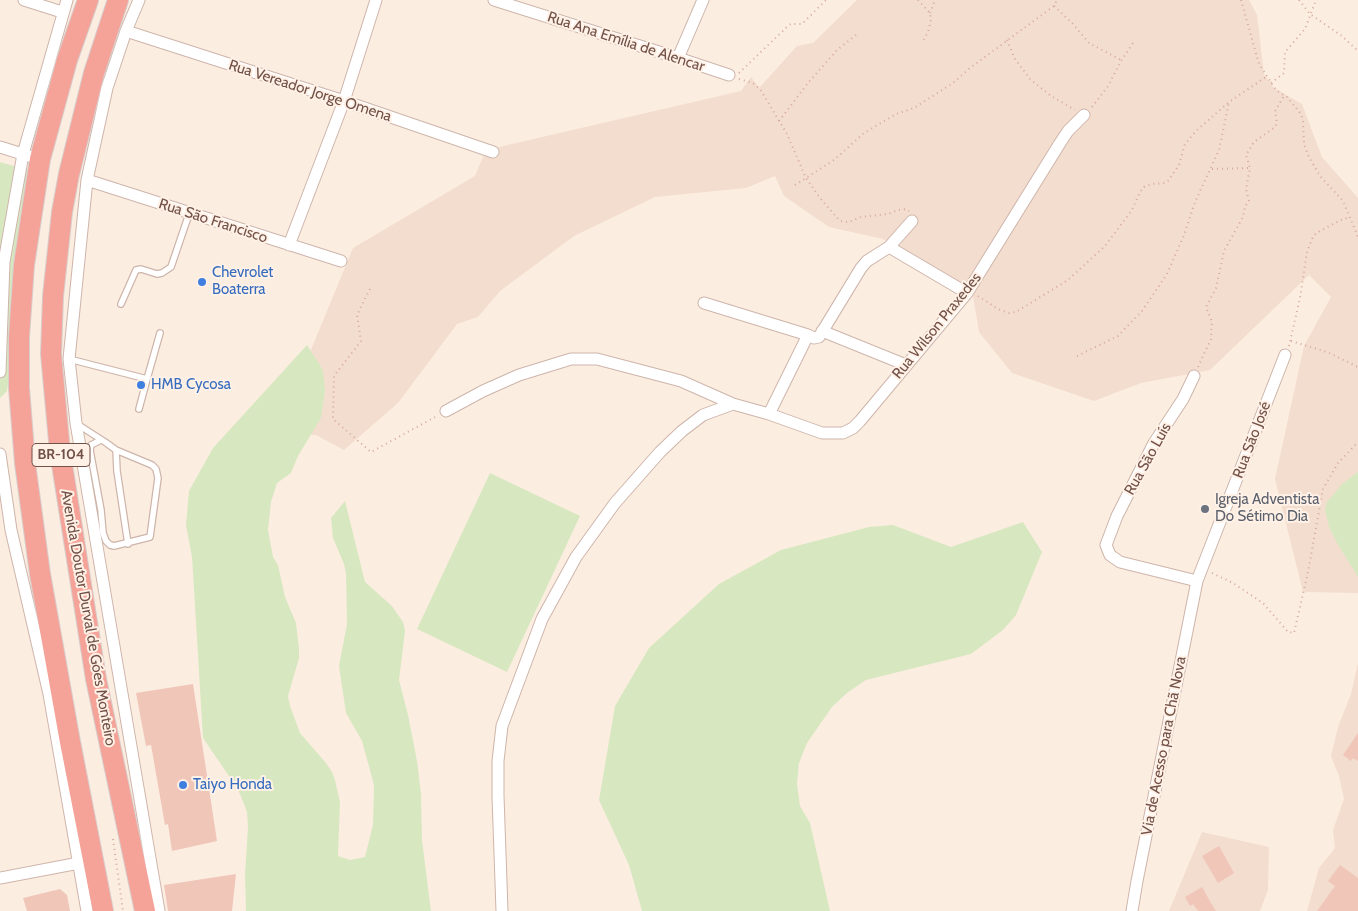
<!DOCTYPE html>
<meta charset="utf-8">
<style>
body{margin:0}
canvas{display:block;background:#fcede1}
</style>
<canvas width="1358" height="911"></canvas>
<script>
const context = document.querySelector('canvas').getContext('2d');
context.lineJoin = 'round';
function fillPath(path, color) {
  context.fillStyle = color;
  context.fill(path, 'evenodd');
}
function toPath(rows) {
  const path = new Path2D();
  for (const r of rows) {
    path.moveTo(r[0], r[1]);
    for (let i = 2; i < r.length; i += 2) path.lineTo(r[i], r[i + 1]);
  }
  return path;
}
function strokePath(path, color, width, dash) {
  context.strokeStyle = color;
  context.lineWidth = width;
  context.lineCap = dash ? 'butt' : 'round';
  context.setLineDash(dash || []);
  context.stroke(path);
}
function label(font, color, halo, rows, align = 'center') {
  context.font = font + ' Cabin,sans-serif';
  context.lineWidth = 4;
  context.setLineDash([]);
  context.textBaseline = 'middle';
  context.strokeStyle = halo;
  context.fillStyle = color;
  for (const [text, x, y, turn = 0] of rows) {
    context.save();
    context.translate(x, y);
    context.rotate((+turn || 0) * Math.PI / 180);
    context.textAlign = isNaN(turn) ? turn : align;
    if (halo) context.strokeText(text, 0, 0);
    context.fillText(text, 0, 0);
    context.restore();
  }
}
fillPath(toPath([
 [857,0,1249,0,1257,15,1264,74,1274,88,1302,104,1322,157,1358,198,1358,593,1303,592,1275,479,1304,346,1331,297,1309,275,1210,370,1141,383,1094,401,1012,373,979,332,973,296,883,239,829,227,784,196,775,176,746,188,655,197,574,236,500,291,478,317,457,324,398,403,344,450,316,435,277,432,353,248,475,176,486,150,741,91,751,77,759,88,797,46,813,43],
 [1358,663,1358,911,1307,911,1319,868,1335,848,1333,830,1344,799,1339,776,1331,756,1338,727,1351,694],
 [1202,832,1269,847,1268,890,1260,911,1169,911]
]), '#f3ddcf');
fillPath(toPath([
 [0,162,34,172,7,391,0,398],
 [307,345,320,365,323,371,325,391,321,418,298,456,291,473,277,483,271,502,268,530,273,557,278,565,285,597,296,623,299,649,299,658,288,696,290,706,300,733,326,763,332,772,335,780,340,802,338,856,350,860,365,857,373,825,374,785,362,741,346,713,339,666,347,624,346,573,344,564,333,538,331,518,345,501,365,582,392,606,403,622,405,631,399,680,408,715,417,761,421,794,422,840,431,911,246,911,245,875,248,827,247,812,240,794,233,782,203,738,192,557,186,525,189,491,213,448],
 [1358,472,1358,577,1337,543,1329,527,1325,510,1327,502,1343,483],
 [490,473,580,516,507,672,417,629],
 [1023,522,1042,552,1016,615,1003,630,971,654,866,680,847,693,832,707,807,743,799,763,797,783,800,806,810,823,830,911,642,911,629,865,599,800,615,706,649,648,719,584,781,550,869,527,893,525,951,547]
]), '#d7e8c0');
fillPath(toPath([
 [193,684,217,841,172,851,168,824,165,825,151,745,146,746,136,693],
 [1358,733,1358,761,1353,758,1351,761,1343,755],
 [1219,846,1234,873,1218,883,1202,856],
 [1340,865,1358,878,1358,911,1317,911,1335,886,1328,881],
 [236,874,232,911,168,911,164,885],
 [1202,887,1211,903,1216,911,1198,911,1193,904,1190,906,1185,897],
 [60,889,67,895,70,911,27,911,23,898]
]), '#f0c6b9');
const lane = toPath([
 [121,304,136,270,141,269,157,274,162,273,171,267,189,214],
 [69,359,147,379,160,333],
 [139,409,147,379],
 [77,424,105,442,116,450,152,465,156,469,158,478,150,537,114,546,110,545,106,541,103,533,101,510,90,450,91,445,101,440],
 [116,450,117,471,128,544]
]);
const street = toPath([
 [24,0,62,12],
 [139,0,126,31,107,88,87,180,69,359,76,423,159,911],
 [494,0,678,58,729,75],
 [126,31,344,101,493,152],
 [678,58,703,0],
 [0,147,29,156],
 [87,180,341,261],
 [289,245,344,101,376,0],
 [889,247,967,293],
 [704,303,808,335],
 [822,331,906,365],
 [0,372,4,262,8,239,23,154,67,0],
 [1194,376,1183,399,1154,443,1117,516,1106,545,1110,555,1120,562,1197,581],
 [446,411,483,391,519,375,571,359,597,359,681,381,733,404,769,414,822,433,843,433,853,428,860,421,967,293,1060,143,1068,131,1084,115],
 [769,414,808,335,814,338,819,337,861,268,867,261,889,247,912,221],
 [0,454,11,530,49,694,87,911],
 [0,878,79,863],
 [502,911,498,796,498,761,502,726,542,619,576,557,615,503,660,452,682,431,703,415,733,404],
 [1132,911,1137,881,1197,581,1285,355]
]);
const highway = toPath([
 [88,0,67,60,40,159,24,265,19,337,19,388,25,463,40,574,70,742,103,911],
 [118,0,94,73,69,174,62,212,53,296,51,354,60,452,96,679,145,911]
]);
strokePath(lane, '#ceb5ab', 8);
strokePath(street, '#ceb5ab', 13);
strokePath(highway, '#d8cecc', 22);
strokePath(toPath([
 [918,0,930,13,931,20,928,32,922,43],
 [1241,0,1259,64,1276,90,1287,97,1301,114,1303,121,1304,144,1308,155,1320,176,1343,201,1358,237],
 [1299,0,1310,14,1342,36,1358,51],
 [1054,6,1072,23,1089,43,1121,60],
 [930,13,935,0],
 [1007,40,1015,59,1030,79,1051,96,1075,110],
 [739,73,789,25,791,24,802,24,826,0],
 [739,79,753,83,760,89,787,134,806,178,820,198,840,221,849,222,861,217,888,214,898,210,906,209,909,211],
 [1271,83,1284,73,1285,52,1305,29,1316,0],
 [1092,107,1108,86,1121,61,1135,40],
 [779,121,808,83,837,50,856,35],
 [1212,169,1250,168],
 [795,185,834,160,864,133,896,114,914,108,953,83,970,68,1054,6,1057,0],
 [370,289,357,315,361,341,334,376,333,419,371,452,437,416],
 [978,296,998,309,1009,313,1016,312,1068,280,1105,246,1132,210,1140,192,1144,187,1151,184,1165,183,1168,181,1179,165,1185,144,1196,131,1229,102,1266,77],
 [1291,341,1327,352,1358,367],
 [1289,346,1300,298,1307,252,1312,239,1316,233,1341,220,1350,217],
 [1077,356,1118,336,1142,311,1167,274,1184,235,1195,202,1219,150,1229,102],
 [1198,367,1211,339,1212,322,1206,307,1216,288,1224,251,1243,217,1245,206,1249,201,1246,189,1250,168,1246,155,1254,142,1275,127,1277,123,1275,111,1284,96],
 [1212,573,1233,583,1263,603,1288,632,1294,633,1308,572,1323,489,1338,463,1358,442],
 [113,839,123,911]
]), '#d5a99c', 2, [1, 4]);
strokePath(lane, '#fff', 5.5);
strokePath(street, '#fff', 11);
strokePath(highway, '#f5a298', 20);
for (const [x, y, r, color] of [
 [202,282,5,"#3f7fe0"],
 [141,385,5,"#3f7fe0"],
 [1205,509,5,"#6b7280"],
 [183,785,5,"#3f7fe0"]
]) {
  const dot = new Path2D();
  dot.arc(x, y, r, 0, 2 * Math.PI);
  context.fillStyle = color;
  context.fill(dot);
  strokePath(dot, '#fff1e6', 2);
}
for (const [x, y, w] of [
 [61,455,58]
]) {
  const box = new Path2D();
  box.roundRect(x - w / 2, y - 11.5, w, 23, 4);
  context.fillStyle = '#fff1e6';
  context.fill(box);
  strokePath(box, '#725148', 1);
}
label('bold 14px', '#725148', null, [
 ["BR-104",61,455]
]);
label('15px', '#725148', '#fff1e6', [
 ["Rua Ana Emília de Alencar",626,42,18],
 ["Rua Vereador Jorge Omena",310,91,18],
 ["Rua São Francisco",213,221,18],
 ["Rua Wilson Praxedes",937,326,-51],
 ["Rua São José",1252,440,-69],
 ["Rua São Luís",1148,459,-61],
 ["Avenida Doutor Durval de Góes Monteiro",88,618,80],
 ["Via de Acesso para Chã Nova",1164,746,-79]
]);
label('15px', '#366cbe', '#fff1e6', [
 ["Chevrolet",212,273],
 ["Boaterra",212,290],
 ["HMB Cycosa",151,385],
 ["Taiyo Honda",193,785]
], 'left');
label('15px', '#5b616d', '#fff1e6', [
 ["Igreja Adventista",1215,500],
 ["Do Sétimo Dia",1215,517]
], 'left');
</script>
